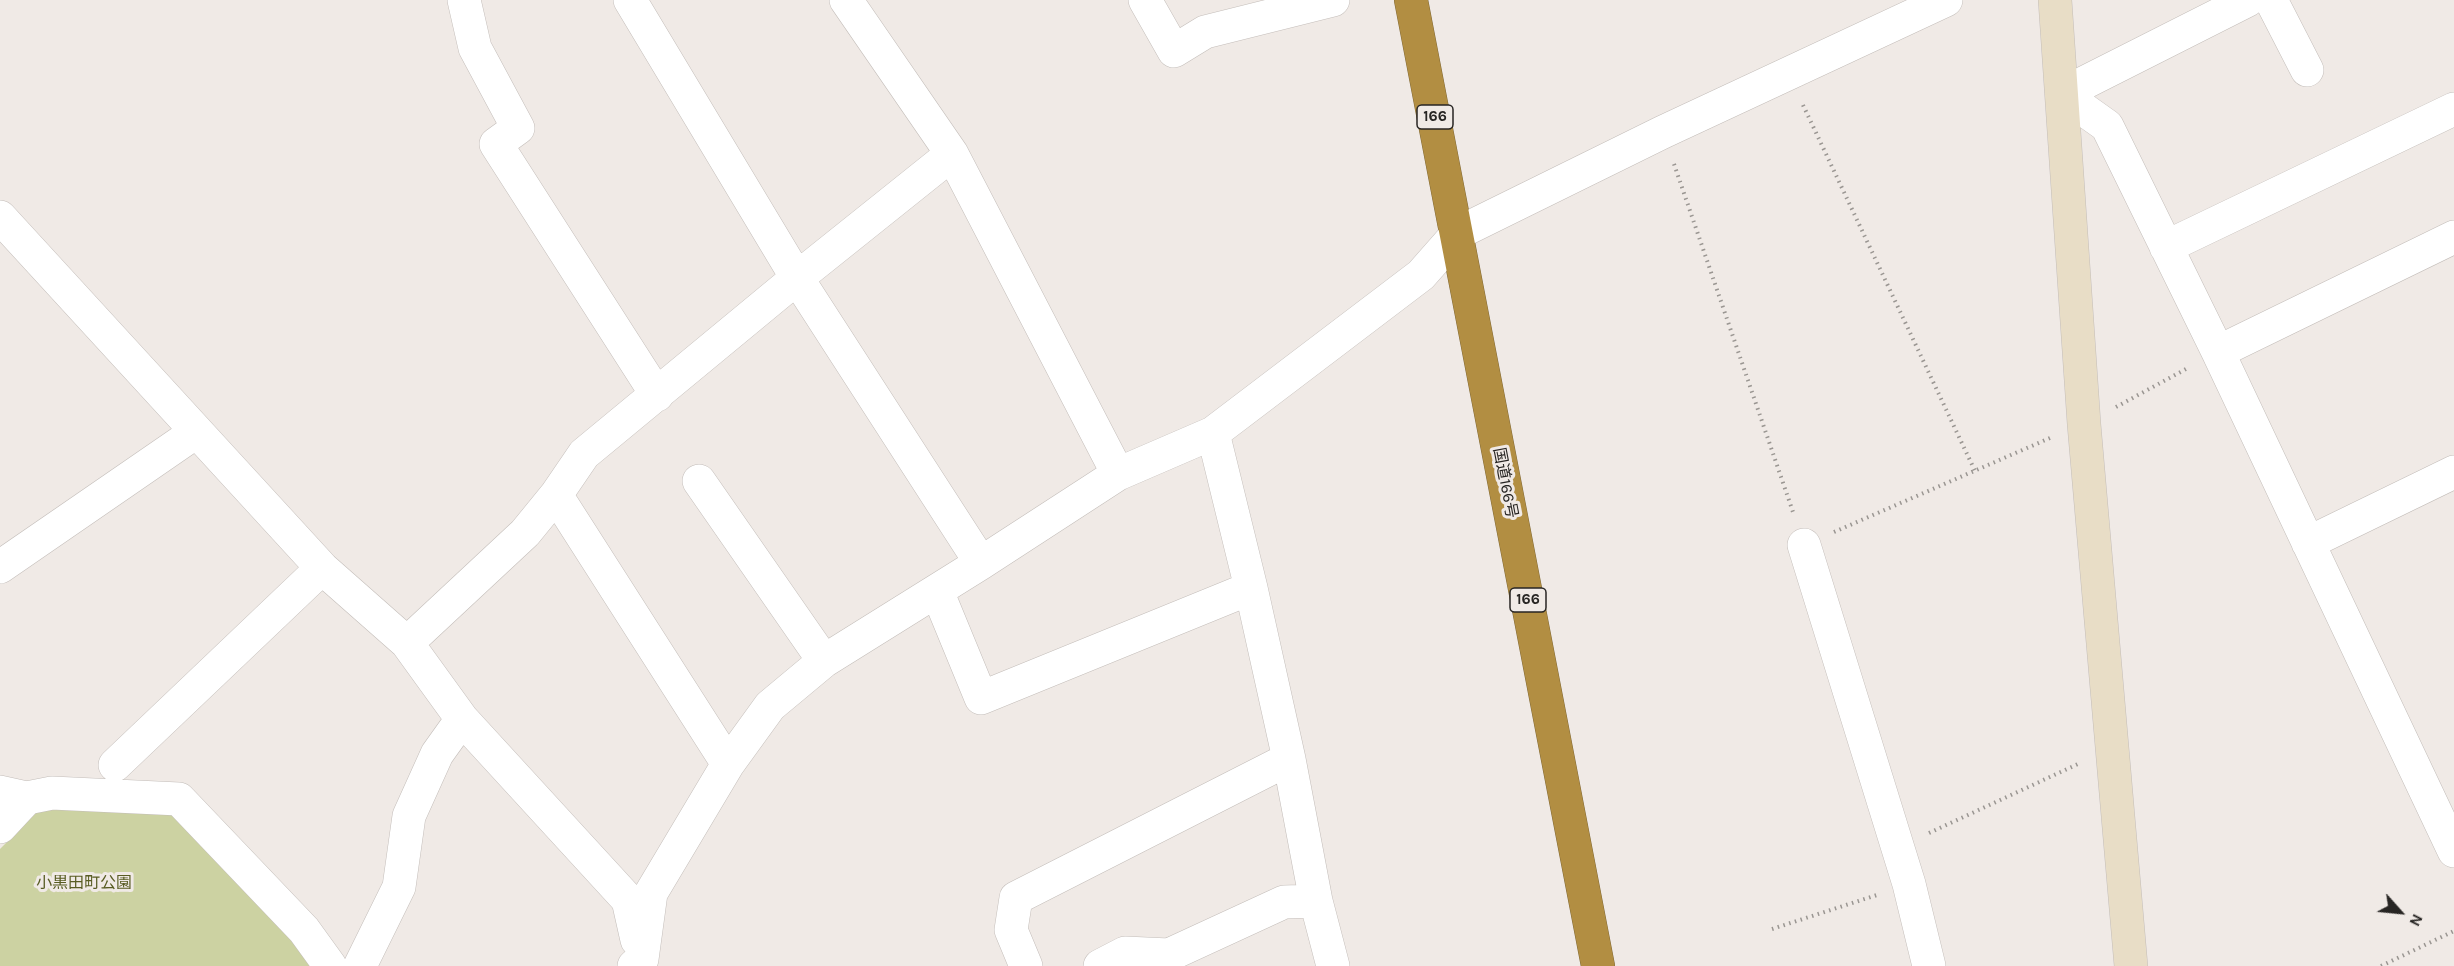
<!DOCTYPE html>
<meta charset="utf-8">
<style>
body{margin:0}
#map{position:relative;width:2454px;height:966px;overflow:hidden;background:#f0eae6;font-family:Karla,sans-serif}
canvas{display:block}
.north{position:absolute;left:2370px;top:882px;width:60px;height:60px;-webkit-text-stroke:4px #f0eae6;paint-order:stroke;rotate:117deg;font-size:16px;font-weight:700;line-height:24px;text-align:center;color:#272523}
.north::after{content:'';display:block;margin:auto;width:21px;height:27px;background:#272523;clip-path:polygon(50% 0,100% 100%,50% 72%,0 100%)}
</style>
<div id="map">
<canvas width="2454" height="966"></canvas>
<div class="north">N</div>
</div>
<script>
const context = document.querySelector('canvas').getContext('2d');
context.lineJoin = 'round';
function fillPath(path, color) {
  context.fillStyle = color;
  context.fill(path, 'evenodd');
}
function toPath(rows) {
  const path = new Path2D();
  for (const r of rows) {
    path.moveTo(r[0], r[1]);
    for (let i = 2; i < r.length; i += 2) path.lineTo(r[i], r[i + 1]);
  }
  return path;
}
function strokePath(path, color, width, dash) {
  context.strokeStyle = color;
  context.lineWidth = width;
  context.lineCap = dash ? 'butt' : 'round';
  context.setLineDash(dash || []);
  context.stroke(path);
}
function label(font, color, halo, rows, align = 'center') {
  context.font = font + ' Karla,"Noto Sans JP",sans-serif';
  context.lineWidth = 6;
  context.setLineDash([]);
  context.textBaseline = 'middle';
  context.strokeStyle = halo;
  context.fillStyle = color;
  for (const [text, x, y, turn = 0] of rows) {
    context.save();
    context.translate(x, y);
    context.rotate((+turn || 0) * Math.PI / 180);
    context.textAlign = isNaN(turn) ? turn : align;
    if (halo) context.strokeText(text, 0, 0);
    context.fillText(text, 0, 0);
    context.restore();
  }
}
fillPath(toPath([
 [51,798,174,806,319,966,0,966,0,849]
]), '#ccd2a2');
const street = toPath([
 [464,0,475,48,518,128,496,144,657,395],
 [630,0,797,278,952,154,1118,474],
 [846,0,952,154],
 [1145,0,1174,51,1205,32,1333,0],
 [2248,0,2062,94,2107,126,2218,352,2454,851],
 [2271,0,2307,70],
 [0,217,322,568,407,643,462,719,628,900,637,940],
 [2166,247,2454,109],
 [2218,352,2454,237],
 [1213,433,1251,588,1289,759,1316,901,1333,966],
 [699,481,824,661],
 [556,495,584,454,797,278,981,563],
 [2308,543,2454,472],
 [1804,545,1909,884,1929,966],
 [0,567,196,432],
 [937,591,981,698,1251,588],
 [407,643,525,533,556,495,728,764],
 [115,765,322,568],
 [0,792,27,798,0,827],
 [27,798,52,793,179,799,304,930,330,966],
 [360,966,399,887,409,816,437,754,462,719],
 [634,966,642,959,651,893,728,764,770,706,824,661,981,563,1118,474,1213,433,1421,275,1458,233,1663,132,1946,0],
 [1026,966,1011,930,1016,898,1289,759],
 [1100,966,1125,953,1169,955,1284,902,1316,901]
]);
const secondary = toPath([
 [2055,0,2084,424,2131,966]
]);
const highway = toPath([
 [1411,0,1598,966]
]);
strokePath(street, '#c3bdb9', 34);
strokePath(secondary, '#c3bdb9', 34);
strokePath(highway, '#816937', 34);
strokePath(toPath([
 [1803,105,1975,471],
 [1674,164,1793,512],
 [2116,407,2186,369],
 [1834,532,2050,438],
 [1929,833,2078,764],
 [1772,929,1877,895],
 [2381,966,2454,931]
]), '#9a9692', 4, [1.5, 4.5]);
strokePath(street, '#fff', 33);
strokePath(secondary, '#e8ddc6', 33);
strokePath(highway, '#b28e42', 33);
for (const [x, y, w] of [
 [1435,117,36],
 [1528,600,36]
]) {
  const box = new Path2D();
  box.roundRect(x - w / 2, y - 12, w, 24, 4.5);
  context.fillStyle = '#f0eae6';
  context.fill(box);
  strokePath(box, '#272523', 1.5);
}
label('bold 15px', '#272523', null, [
 ["166",1435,117],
 ["166",1528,600]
]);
label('16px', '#272523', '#f0eae6', [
 ["国道166号",1505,483,79]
]);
label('16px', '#585c23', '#f0eae6', [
 ["小黒田町公園",84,883]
]);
</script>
